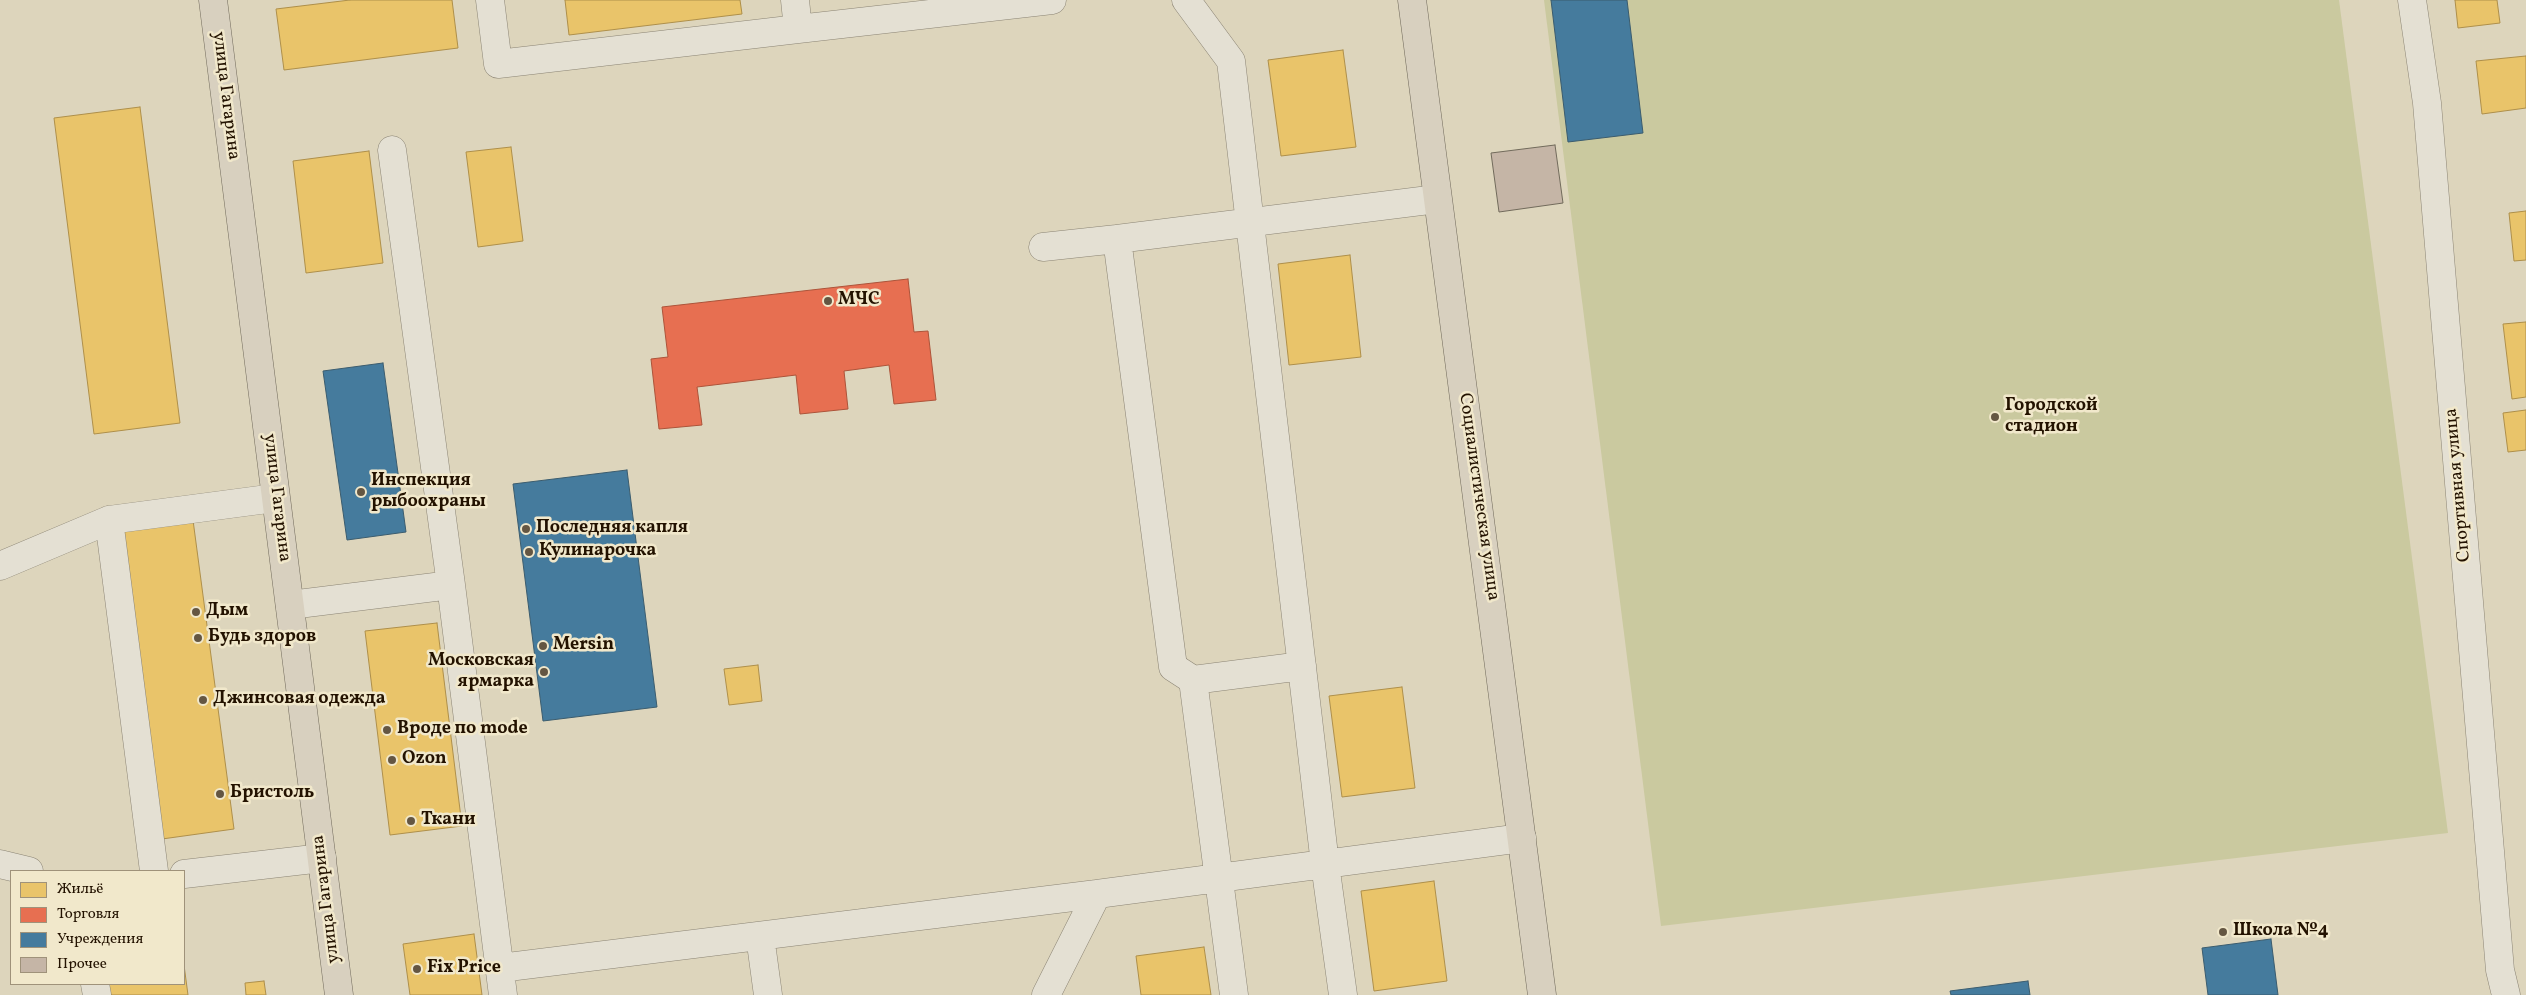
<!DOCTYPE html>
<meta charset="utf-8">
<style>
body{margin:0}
#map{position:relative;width:2526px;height:995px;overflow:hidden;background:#ddd5bc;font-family:Vollkorn,serif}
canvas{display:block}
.legend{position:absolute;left:10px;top:870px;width:175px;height:115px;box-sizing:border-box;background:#f1e8cb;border:1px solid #9f927a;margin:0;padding:6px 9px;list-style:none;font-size:15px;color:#231200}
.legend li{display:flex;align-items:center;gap:10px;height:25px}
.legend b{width:25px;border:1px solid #9f927a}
</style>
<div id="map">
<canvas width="2526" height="995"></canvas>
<ul class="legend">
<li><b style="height:14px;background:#e9c46a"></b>Жильё</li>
<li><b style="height:14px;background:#e76f51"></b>Торговля</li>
<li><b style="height:14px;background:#457b9d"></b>Учреждения</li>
<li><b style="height:14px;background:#c5b5a6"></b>Прочее</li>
</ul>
</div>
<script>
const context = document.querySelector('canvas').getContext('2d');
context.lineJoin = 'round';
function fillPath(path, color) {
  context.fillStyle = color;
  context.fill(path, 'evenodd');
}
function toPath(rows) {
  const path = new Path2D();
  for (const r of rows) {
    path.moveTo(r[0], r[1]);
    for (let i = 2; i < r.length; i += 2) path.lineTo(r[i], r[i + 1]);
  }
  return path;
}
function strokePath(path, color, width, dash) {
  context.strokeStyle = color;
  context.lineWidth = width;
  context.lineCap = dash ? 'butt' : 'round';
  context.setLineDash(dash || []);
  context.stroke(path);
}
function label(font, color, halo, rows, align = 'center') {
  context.font = font + ' Vollkorn,serif';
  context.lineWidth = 5;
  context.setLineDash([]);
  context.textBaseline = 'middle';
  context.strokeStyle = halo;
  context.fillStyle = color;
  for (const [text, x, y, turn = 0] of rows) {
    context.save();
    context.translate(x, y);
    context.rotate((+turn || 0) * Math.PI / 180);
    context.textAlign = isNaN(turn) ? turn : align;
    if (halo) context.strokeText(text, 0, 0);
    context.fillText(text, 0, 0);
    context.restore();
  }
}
fillPath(toPath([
 [1544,0,2339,0,2448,833,1661,926]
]), '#cac99f');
const homes = toPath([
 [350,0,452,0,458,48,284,70,276,9,350,0],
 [565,0,740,0,742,14,569,35,565,0],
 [2455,0,2497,0,2500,23,2458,28,2455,0],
 [1343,50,1356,147,1281,156,1268,60,1343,50],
 [2526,56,2526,108,2482,114,2476,61,2526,56],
 [140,107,180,423,94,434,54,118,140,107],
 [511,147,523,241,478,247,466,152,511,147],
 [369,151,383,263,306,273,293,161,369,151],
 [2526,211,2526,260,2514,261,2509,213,2526,211],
 [1350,255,1361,357,1289,365,1278,264,1350,255],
 [2526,322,2526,397,2512,399,2503,324,2526,322],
 [2526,410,2526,450,2508,452,2503,413,2526,410],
 [193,520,234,829,162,839,120,530,193,520],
 [437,623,462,826,390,835,365,631,437,623],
 [758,665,762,701,729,705,724,669,758,665],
 [1402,687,1415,788,1342,797,1329,696,1402,687],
 [1434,881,1447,981,1374,991,1361,891,1434,881],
 [474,934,482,995,410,995,403,944,474,934],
 [1204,947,1211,995,1141,995,1136,956,1204,947],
 [184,965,188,995,108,995,107,984,184,984,184,965],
 [264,981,266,995,246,995,245,983,264,981]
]);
fillPath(homes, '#e9c46a');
strokePath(homes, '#ae8f4a', 1);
const shops = toPath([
 [908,279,914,332,928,331,936,400,894,404,889,365,844,371,848,409,800,414,796,375,697,387,702,425,659,429,651,359,668,357,662,307,908,279]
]);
fillPath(shops, '#e76f51');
strokePath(shops, '#ac5339', 1);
const public = toPath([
 [1551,0,1627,0,1643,133,1568,142,1551,0],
 [383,363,406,532,347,540,323,371,383,363],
 [627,470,657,707,543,721,513,484,627,470],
 [2271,939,2278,995,2208,995,2202,948,2271,939],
 [2028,981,2030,995,1951,995,1950,991,2028,981]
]);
fillPath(public, '#457b9d');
strokePath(public, '#3b5c6e', 1);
const building = toPath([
 [1555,145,1563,203,1499,212,1491,153,1555,145]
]);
fillPath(building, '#c5b5a6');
strokePath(building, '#716a5b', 1);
const minor = toPath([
 [490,0,498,64,798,29,795,0],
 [1186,0,1231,61,1325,864,1343,995],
 [2412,0,2427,103,2500,970,2506,995],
 [798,29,1052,0],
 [1043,247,1117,239],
 [109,520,154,871],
 [0,566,109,520,275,498],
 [451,585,503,995],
 [290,605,451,585,392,150],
 [1193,680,1302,666],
 [0,864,29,871],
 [184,874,322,858],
 [760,936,768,995],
 [500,968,1097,894],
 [95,984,97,995],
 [1046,995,1097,894,1522,838],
 [1234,995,1193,680,1173,667,1117,239,1437,199]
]);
const major = toPath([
 [213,0,339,995],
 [1412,0,1542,995]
]);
strokePath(minor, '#8b8474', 29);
strokePath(major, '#716a5b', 29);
strokePath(minor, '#e4e0d3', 28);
strokePath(major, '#d8d0bf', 28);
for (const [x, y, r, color] of [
 [828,301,5,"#645642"],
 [1995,417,5,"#645642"],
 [361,492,5,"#645642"],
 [526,529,5,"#645642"],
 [529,552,5,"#645642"],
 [196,612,5,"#645642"],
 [198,638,5,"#645642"],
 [543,646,5,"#645642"],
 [544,672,5,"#645642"],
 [203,700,5,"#645642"],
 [387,730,5,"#645642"],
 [392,760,5,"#645642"],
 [220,794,5,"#645642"],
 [411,821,5,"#645642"],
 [2223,932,5,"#645642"],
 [417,969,5,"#645642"]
]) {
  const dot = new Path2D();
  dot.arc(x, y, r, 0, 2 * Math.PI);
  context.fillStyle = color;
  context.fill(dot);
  strokePath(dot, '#f1e8cb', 2);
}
label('18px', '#231200', '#f1e8cb', [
 ["улица Гагарина",225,96,83],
 ["Спортивная улица",2459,485,-95],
 ["Социалистическая улица",1478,497,82],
 ["улица Гагарина",276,498,83],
 ["улица Гагарина",327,899,-97]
]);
label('bold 18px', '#231200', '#f1e8cb', [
 ["МЧС",838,301],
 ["Городской",2005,407],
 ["стадион",2005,428],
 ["Инспекция",371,482],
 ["рыбоохраны",371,503],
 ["Последняя капля",536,529],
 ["Кулинарочка",539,552],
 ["Дым",206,612],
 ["Будь здоров",208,638],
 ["Mersin",553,646],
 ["Московская",534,662,"right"],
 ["ярмарка",534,683,"right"],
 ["Джинсовая одежда",213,700],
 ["Вроде по mode",397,730],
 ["Ozon",402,760],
 ["Бристоль",230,794],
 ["Ткани",421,821],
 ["Школа №4",2233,932],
 ["Fix Price",427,969]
], 'left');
</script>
